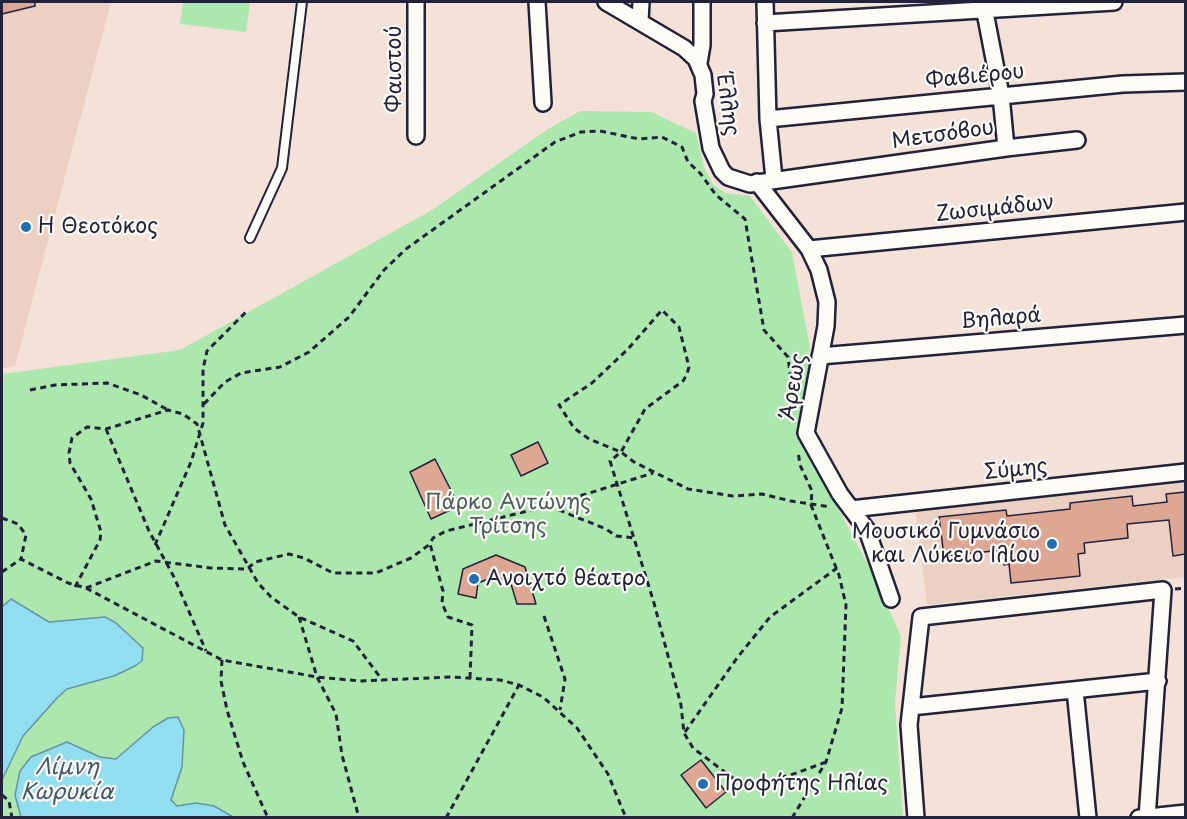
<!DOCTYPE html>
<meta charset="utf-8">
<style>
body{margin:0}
#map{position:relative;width:1187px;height:819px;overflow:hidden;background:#f4e2d9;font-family:"Playpen Sans",sans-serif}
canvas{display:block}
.frame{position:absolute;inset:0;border:3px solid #22223b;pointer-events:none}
</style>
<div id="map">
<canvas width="1187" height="819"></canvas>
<div class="frame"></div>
</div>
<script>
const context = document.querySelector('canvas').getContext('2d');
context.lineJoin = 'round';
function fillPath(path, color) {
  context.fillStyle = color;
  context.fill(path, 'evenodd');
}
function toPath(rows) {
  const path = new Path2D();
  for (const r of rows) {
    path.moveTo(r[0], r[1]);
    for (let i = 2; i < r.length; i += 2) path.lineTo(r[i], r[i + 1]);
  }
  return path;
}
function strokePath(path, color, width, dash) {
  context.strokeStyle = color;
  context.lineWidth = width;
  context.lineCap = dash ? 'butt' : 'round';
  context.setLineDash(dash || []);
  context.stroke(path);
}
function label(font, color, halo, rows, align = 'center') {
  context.font = font + ' "Playpen Sans",sans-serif';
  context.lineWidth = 4.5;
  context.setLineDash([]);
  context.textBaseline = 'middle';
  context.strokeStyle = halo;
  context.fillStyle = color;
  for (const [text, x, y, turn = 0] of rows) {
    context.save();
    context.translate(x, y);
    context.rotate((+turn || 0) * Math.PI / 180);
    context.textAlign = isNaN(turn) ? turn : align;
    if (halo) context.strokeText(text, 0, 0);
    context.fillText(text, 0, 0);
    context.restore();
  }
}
fillPath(toPath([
 [2,2,111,2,15,366,2,368],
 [1185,481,1185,577,927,605,915,510]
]), '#edd0c4');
fillPath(toPath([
 [183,2,250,2,246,32,180,24],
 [580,111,651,112,696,133,704,167,713,184,725,193,750,196,792,252,810,348,801,438,874,576,901,636,895,703,903,817,2,817,2,374,180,350,432,210,548,129]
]), '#ace8ae');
const water = toPath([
 [11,599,49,622,105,617,116,623,143,648,142,661,135,666,114,676,67,689,57,698,23,736,2,780,2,607,11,599],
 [178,717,184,730,182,767,171,800,177,806,196,803,214,806,233,817,21,817,15,795,20,771,31,757,67,742,100,757,116,759,153,727,168,718,178,717]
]);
fillPath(water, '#91def0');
strokePath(water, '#6593a8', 1.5);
const building = toPath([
 [2,2,35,2,35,6,2,14,2,2],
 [538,442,548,463,521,476,511,455,538,442],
 [435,459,459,506,431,519,410,472,435,459],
 [1185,492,1185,554,1173,556,1169,520,1127,524,1128,538,1084,543,1085,553,1078,554,1080,576,1011,583,1009,564,1004,565,1003,550,944,556,939,517,1006,510,1007,516,1070,509,1070,503,1132,496,1133,506,1167,502,1166,494,1185,492],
 [496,555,525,567,536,604,517,604,511,584,496,576,478,583,476,598,458,594,463,569,496,555],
 [701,760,726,792,706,808,681,775,701,760]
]);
fillPath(building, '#dea794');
strokePath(building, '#22223b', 1.5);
const service = toPath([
 [250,238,282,168,302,2]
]);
const minor = toPath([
 [416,2,416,136],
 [537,2,543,103],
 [606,2,684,48,696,59,703,75,705,94,703,101,711,148,722,171,728,177,750,184,1006,148,1001,95,983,2],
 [765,2,768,119,774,179],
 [640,21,641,2],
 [765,23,1114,2],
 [699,63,702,45,702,2],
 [768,119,1123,84,1186,82],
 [1006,148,1077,140],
 [757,182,809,249,819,270,827,302,826,326,806,433,840,494,867,530,891,599],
 [809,249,1186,212],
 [820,356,1186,325],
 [851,509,1186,472],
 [1075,690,1088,818],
 [911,707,1158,681],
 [916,818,909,725,921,617,1163,590,1147,818],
 [1139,818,1186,813]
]);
strokePath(service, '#22223b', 12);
strokePath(minor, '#22223b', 20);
strokePath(toPath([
 [30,390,55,385,107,383,141,395,168,410],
 [204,404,225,382,241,373,280,367,309,352,349,317,384,270,406,249,555,142,581,132,600,131,639,139,662,137,682,147,688,162,700,173,716,195,745,219,764,330,788,357,791,382,797,400],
 [106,429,149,531,174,577,206,651],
 [549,506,606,529,616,536,635,538],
 [2,518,18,524,26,535,21,559],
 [155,545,191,462,203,423,203,369,207,351,248,310],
 [2,572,21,559,68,583,86,588,222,660,317,677,360,681,451,677,500,680,519,685,543,697,577,728,608,774,626,818],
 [75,587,100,540,101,532,91,499,70,463,69,453,72,438,87,427,106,429,168,410,183,414,197,424,225,525,258,583,271,597,299,617,353,641,383,681],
 [86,588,156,561,211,568,247,569,255,562,289,554,304,558,333,573,376,573,411,558,430,544],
 [1175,589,1186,588],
 [544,616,565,679,560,710],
 [299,617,317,677,336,714,342,755,359,818],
 [222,660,221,681,227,710,243,762,268,818],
 [470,678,472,625,448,617,442,603,443,591,430,544,433,538,446,531,548,506,653,473],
 [685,732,737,658,770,617,837,568],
 [826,762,791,775,755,783,734,779,693,748,684,733,681,705,654,603,610,461,621,452,645,409,683,381,687,374,689,367,679,327,662,310,628,349,592,383,559,405,574,428,589,439,621,452,634,462,688,489,733,496,762,494,791,501,831,507],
 [2,795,9,801,12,818],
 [446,818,519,685],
 [792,818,826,762,842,708,846,605,839,575,811,505,812,491,800,465,798,451]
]), '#22223b', 3, [6, 4.5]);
strokePath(service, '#fdfcf7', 8);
strokePath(minor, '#fdfcf7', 15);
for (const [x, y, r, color] of [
 [26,227,6,"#1f6fb2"],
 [1052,544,6,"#1f6fb2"],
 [474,579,6,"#1f6fb2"],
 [703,784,6,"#1f6fb2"]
]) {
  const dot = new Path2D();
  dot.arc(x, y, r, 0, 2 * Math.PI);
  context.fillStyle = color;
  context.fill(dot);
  strokePath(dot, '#fdfcf7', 2);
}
label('21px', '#22223b', '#fdfcf7', [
 ["Φαιστού",395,69,-90],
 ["Φαβιέρου",975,77,-6],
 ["Έλλης",727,105,82],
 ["Μετσόβου",943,135,-8],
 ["Ζωσιμάδων",995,209,-6],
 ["Βηλαρά",1001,319,-5],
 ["Άρεως",794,387,-80],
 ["Σύμης",1016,470,-6]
]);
label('21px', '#22223b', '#fdfcf7', [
 ["Η Θεοτόκος",38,227],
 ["Μουσικό Γυμνάσιο",1040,532,"right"],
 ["και Λύκειο Ιλίου",1040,556,"right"],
 ["Ανοιχτό θέατρο",486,579],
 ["Προφήτης Ηλίας",715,784]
], 'left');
label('21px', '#4b5d5e', '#fdfcf7', [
 ["Πάρκο Αντώνης",508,503],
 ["Τρίτσης",508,527]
]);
label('italic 22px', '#435a71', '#fdfcf7', [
 ["Λίμνη",67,768],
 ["Κωρυκία",67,793]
]);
</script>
